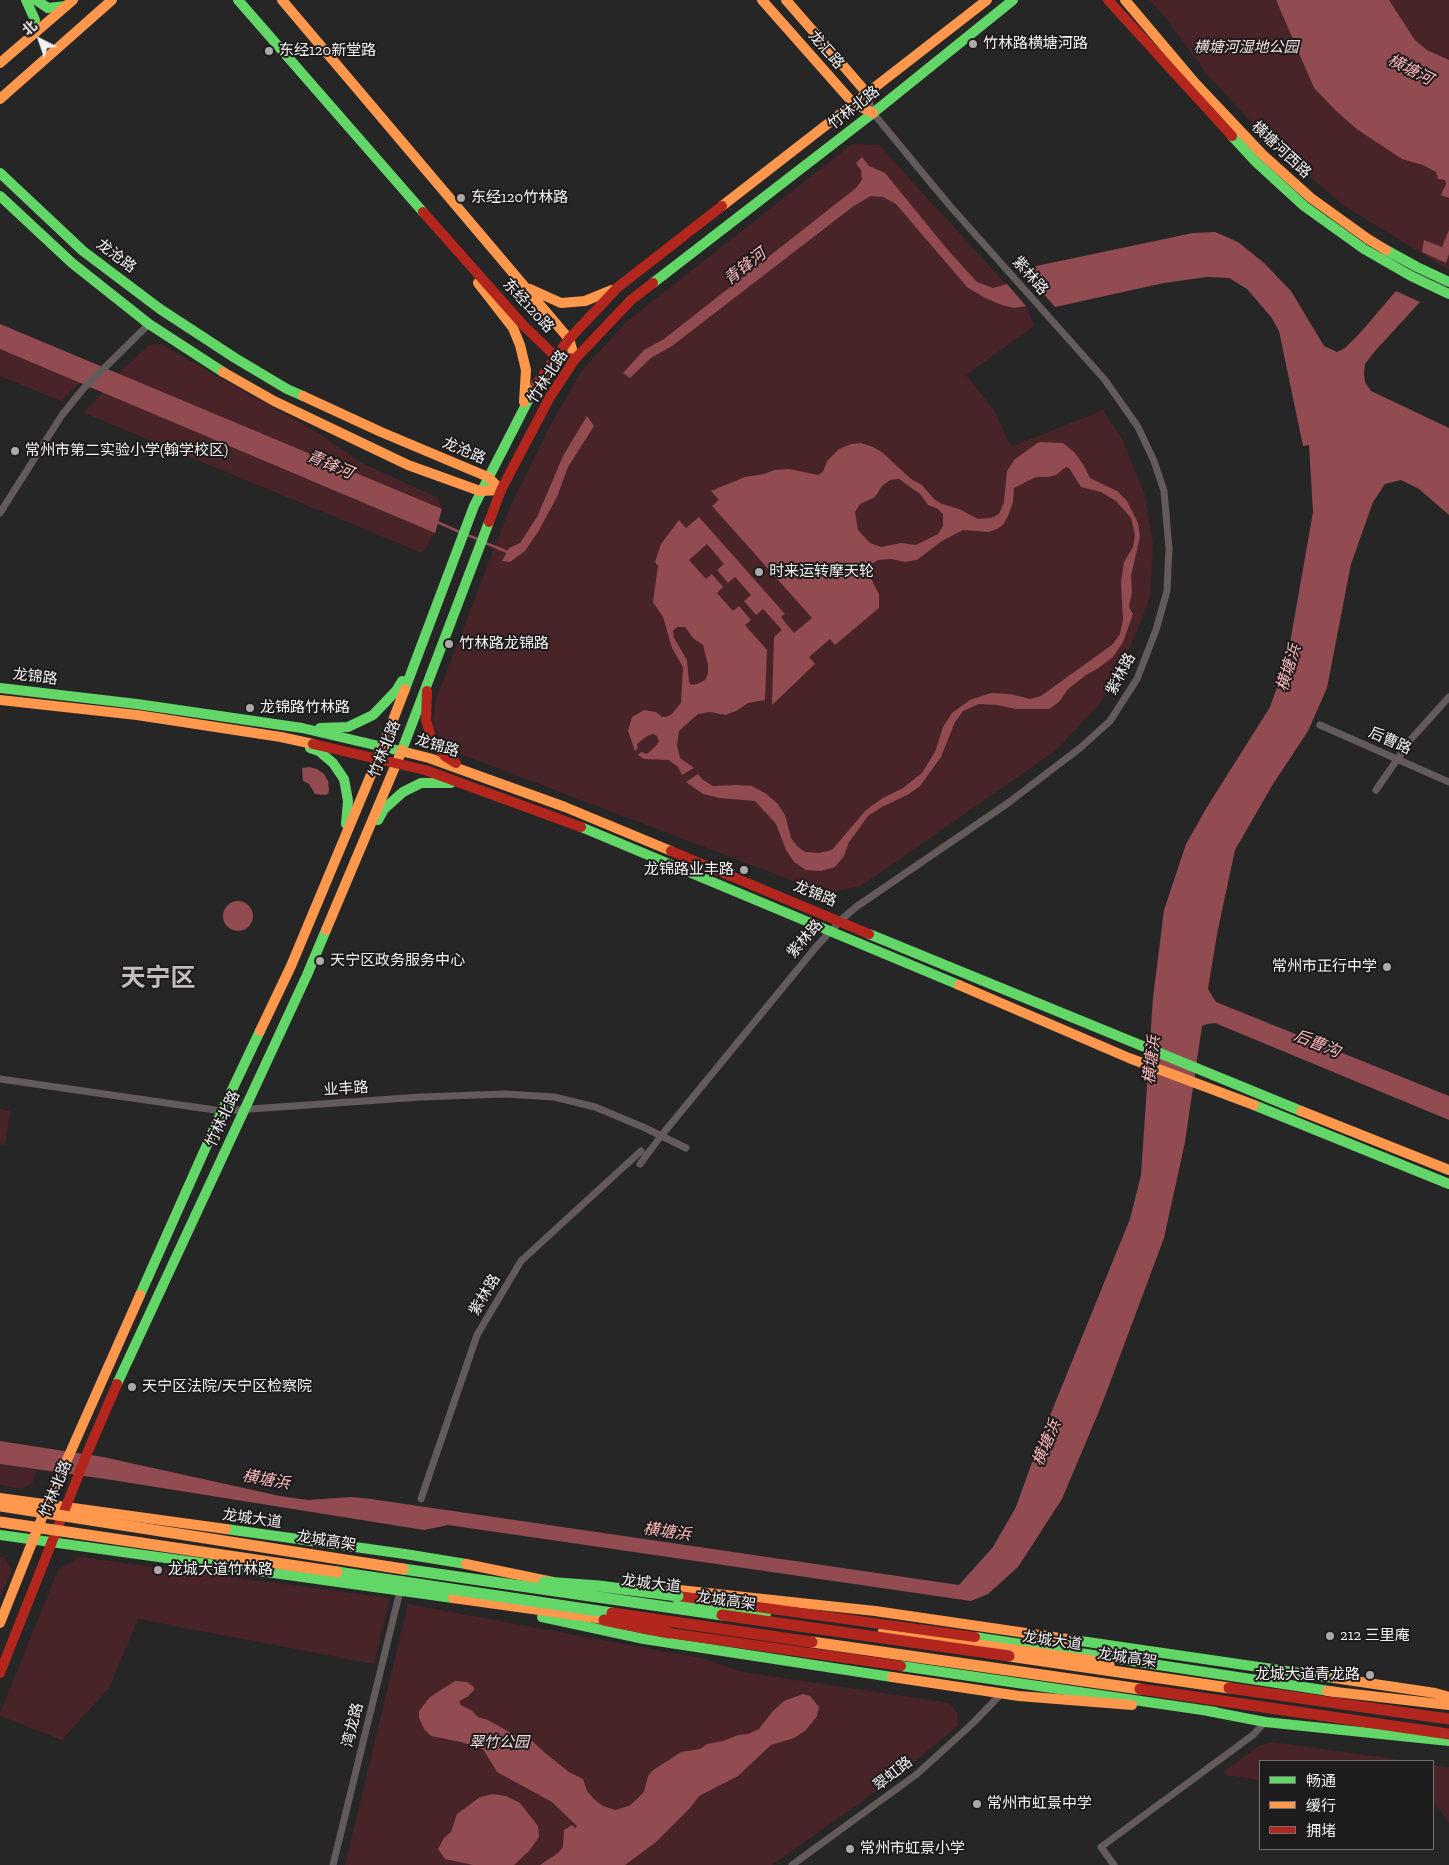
<!DOCTYPE html>
<meta charset="utf-8">
<style>
body{margin:0}
#map{position:relative;width:1449px;height:1865px;overflow:hidden;background:#272626;font-family:"Zilla Slab","Noto Sans SC",serif}
canvas{display:block}
.legend{position:absolute;left:1259px;top:1760px;width:175px;height:90px;box-sizing:border-box;background:#1e1b1c;border:1px solid #737071;margin:0;padding:6px 9px;list-style:none;font-size:15px;color:#f2f0f0}
.legend li{display:flex;align-items:center;gap:10px;height:25px}
.legend b{width:25px;border:1px solid #737071}
.north{position:absolute;left:15px;top:15px;width:50px;height:50px;-webkit-text-stroke:4px #1e1b1c;paint-order:stroke;rotate:319deg;font-size:14px;font-weight:700;line-height:20px;text-align:center;color:#f2f0f0}
.north::after{content:'';display:block;margin:auto;width:18px;height:22px;background:#f2f0f0;clip-path:polygon(50% 0,100% 100%,50% 72%,0 100%)}
</style>
<div id="map">
<canvas width="1449" height="1865"></canvas>
<ul class="legend">
<li><b style="height:6px;background:#63d668"></b>畅通</li>
<li><b style="height:6px;background:#ff974d"></b>缓行</li>
<li><b style="height:6px;background:#b3261e"></b>拥堵</li>
</ul>
<div class="north">北</div>
</div>
<script>
const context = document.querySelector('canvas').getContext('2d');
context.lineJoin = 'round';
function fillPath(path, color) {
  context.fillStyle = color;
  context.fill(path, 'evenodd');
}
function toPath(rows) {
  const path = new Path2D();
  for (const r of rows) {
    if (r.length === 3) {
      path.moveTo(r[0] + r[2], r[1]);
      path.arc(r[0], r[1], r[2], 0, 2 * Math.PI);
      continue;
    }
    path.moveTo(r[0], r[1]);
    for (let i = 2; i < r.length; i += 2) path.lineTo(r[i], r[i + 1]);
  }
  return path;
}
function strokePath(path, color, width, dash) {
  context.strokeStyle = color;
  context.lineWidth = width;
  context.lineCap = dash ? 'butt' : 'round';
  context.setLineDash(dash || []);
  context.stroke(path);
}
function label(font, color, halo, rows, align = 'center') {
  context.font = font + ' "Zilla Slab","Noto Sans SC",serif';
  context.lineWidth = 4;
  context.setLineDash([]);
  context.textBaseline = 'middle';
  context.strokeStyle = halo;
  context.fillStyle = color;
  for (const [text, x, y, turn = 0] of rows) {
    context.save();
    context.translate(x, y);
    context.rotate((+turn || 0) * Math.PI / 180);
    context.textAlign = isNaN(turn) ? turn : align;
    if (halo) context.strokeText(text, 0, 0);
    context.fillText(text, 0, 0);
    context.restore();
  }
}
fillPath(toPath([
 [1149,0,1276,0,1314,88,1449,172,1449,270,1346,207,1277,150,1205,72,1166,18],
 [1389,0,1449,0,1449,60,1427,50,1415,40],
 [852,144,879,145,1026,306,1034,326,966,375,994,410,1011,447,1103,410,1123,441,1145,495,1153,545,1150,598,1130,648,1100,704,1055,751,861,886,825,893,455,752,439,737,433,723,435,702,511,505,550,426,581,372,625,323],
 [161,344,320,434,360,462,438,498,442,509,435,533,422,553,84,413,119,373,149,345],
 [0,349,81,382,61,401,0,376],
 [0,1109,10,1111,5,1145,0,1144],
 [0,1464,37,1470,32,1483,22,1489,0,1485],
 [0,1557,4,1557,12,1570,0,1597],
 [79,1557,390,1598,374,1664,138,1619,109,1688,62,1740,0,1716,0,1713,58,1570],
 [408,1604,705,1659,743,1672,950,1703,957,1713,958,1726,892,1780,772,1865,345,1865],
 [1271,1742,1409,1761,1260,1761,1260,1780,1225,1775,1224,1771,1259,1746],
 [1433,1765,1449,1767,1449,1823,1437,1806,1433,1805]
]), '#482327');
fillPath(toPath([
 [1276,0,1389,0,1415,40,1427,50,1449,60,1449,198,1441,195,1446,184,1445,180,1438,179,1436,172,1423,165,1402,159,1358,130,1336,111,1314,88],
 [862,157,869,166,885,173,947,249,977,282,993,288,1007,284,1026,306,1014,308,1002,305,985,298,967,287,896,204,883,197,871,196,855,205,672,346,651,358,630,378,623,373,644,350,664,339,856,188,862,180,861,170,856,163],
 [1449,230,1449,254,1446,263,1422,252,1424,240,1442,247],
 [1215,232,1238,242,1264,263,1291,291,1324,346,1337,352,1345,348,1360,333,1396,291,1420,302,1375,351,1365,364,1364,373,1365,382,1371,391,1449,428,1449,515,1419,489,1401,480,1385,484,1373,502,1351,564,1327,688,1308,731,1273,784,1235,850,1217,934,1208,989,1216,1002,1449,1096,1449,1120,1215,1023,1207,1024,1202,1026,1185,1142,1164,1238,1102,1404,1062,1499,1018,1567,988,1594,971,1601,448,1525,424,1530,112,1480,0,1464,0,1441,103,1457,280,1496,308,1500,351,1497,371,1499,959,1585,993,1547,1016,1507,1040,1440,1130,1219,1141,1175,1153,998,1164,910,1186,844,1207,807,1270,707,1287,660,1313,512,1309,445,1303,446,1279,331,1271,317,1247,289,1229,278,1207,277,1164,283,1055,307,1022,269,1193,233],
 [0,324,442,509,435,533,0,349],
 [587,416,594,426,568,467,557,497,538,532,525,551,510,562,502,561,509,548,520,543,537,517,563,456],
 [1039,442,1063,443,1074,452,1083,464,1090,478,1117,491,1127,501,1138,523,1140,537,1131,576,1132,592,1129,607,1133,614,1123,642,1113,657,1097,669,1086,675,1068,689,1059,702,1049,709,1016,709,997,705,979,704,963,711,955,722,941,757,920,786,909,794,882,807,868,816,849,842,844,856,835,867,821,871,806,870,794,862,786,850,776,824,755,801,720,798,703,794,686,782,698,774,703,780,713,786,737,785,752,786,765,793,777,803,785,815,791,838,797,846,805,852,819,853,832,850,866,810,883,798,903,788,922,773,935,752,943,727,952,713,970,700,991,693,1010,694,1030,699,1041,696,1113,644,1120,634,1123,620,1121,582,1124,562,1133,547,1135,535,1131,518,1116,501,1101,492,1081,487,1069,468,1066,467,1056,475,1048,477,1036,477,1014,488,1013,502,1008,516,1003,525,997,529,989,532,963,530,942,541,917,560,905,562,891,559,878,560,870,565,868,573,879,594,879,608,835,645,830,639,809,657,815,664,772,705,774,637,782,630,763,609,756,615,744,601,751,595,735,577,728,583,717,570,724,564,707,544,689,560,706,579,712,574,723,587,717,593,733,611,739,606,751,620,745,625,767,650,765,700,748,703,736,711,725,715,710,712,698,714,679,731,677,745,680,758,694,768,682,775,678,767,669,760,644,759,638,755,641,752,647,754,656,746,659,741,657,736,653,734,647,736,637,744,638,748,635,751,628,731,632,717,644,710,656,712,662,717,666,717,672,714,681,703,683,667,672,648,663,617,653,602,658,566,655,562,661,544,679,520,686,528,699,517,785,614,781,617,794,633,812,618,712,506,719,500,711,491,745,477,764,474,774,470,789,469,818,475,823,472,827,461,839,449,851,444,861,443,873,447,883,453,911,479,922,485,934,499,942,504,959,509,978,519,991,518,999,514,1004,502,1007,471,1015,459],
 [899,479,920,494,928,505,938,509,943,514,943,526,938,534,916,545,901,543,881,547,870,543,858,530,855,512,860,504,875,497,882,486,890,480],
 [677,627,685,627,694,639,703,645,708,665,708,674,705,680,697,684,691,685,689,682,687,660,674,638,673,631],
 [309,767,317,769,324,774,328,781,329,790,328,794,325,795,315,794,309,784,303,781,302,768],
 [238,916,15],
 [455,1681,467,1682,474,1687,474,1690,467,1697,459,1701,461,1705,471,1710,478,1717,488,1720,518,1737,531,1740,545,1753,569,1772,583,1779,587,1791,594,1799,603,1806,615,1810,629,1806,636,1800,644,1792,648,1776,652,1771,681,1752,700,1749,707,1744,723,1741,738,1735,748,1734,759,1729,772,1712,784,1701,803,1694,810,1696,819,1707,817,1716,806,1730,794,1738,771,1745,738,1776,699,1796,690,1808,656,1842,625,1865,540,1865,558,1853,563,1847,564,1830,572,1825,575,1828,577,1826,552,1802,497,1772,483,1749,461,1742,431,1736,424,1729,419,1718,419,1711,430,1697],
 [493,1794,506,1796,520,1803,538,1826,539,1837,529,1851,514,1865,473,1865,445,1859,438,1849,444,1838,451,1832,457,1814,480,1797]
]), '#914b51');
strokePath(toPath([
 [437,522,462,533],
 [467,535,478,539],
 [483,542,510,553]
]), '#914b51', 2.5);
strokePath(toPath([
 [0,513,62,415,83,389,149,324],
 [1320,725,1449,782],
 [1376,790,1412,738,1449,697],
 [0,1079,222,1111,421,1097,505,1094,554,1097,595,1107,643,1127,686,1148],
 [640,1164,661,1136,816,947,841,920,856,907,1008,803,1080,748,1110,721,1137,679,1156,630,1167,591,1169,549,1164,491,1154,461,1138,427,1105,380,950,206,873,113,866,92],
 [421,1499,477,1335,521,1261,641,1151],
 [333,1865,400,1591],
 [792,1865,917,1774,973,1723,1002,1693],
 [1114,1865,1101,1847,1253,1735,1265,1722]
]), '#635b5b', 7);
strokePath(toPath([
 [26,0,35,20,32,35],
 [36,0,48,8,66,6],
 [238,0,423,212],
 [1232,136,1256,162,1304,206,1364,249,1411,276,1449,294],
 [0,173,83,251,160,309,235,358,287,389,303,396],
 [0,196,72,263,149,324,223,372],
 [1386,250,1417,267,1449,282],
 [653,283,873,113,1013,0],
 [0,688,137,704,302,728,409,753],
 [405,689,474,506,536,385],
 [320,728,348,727,373,715,396,691,402,681],
 [310,748,319,751,333,763,344,779,348,801,346,824],
 [402,750,489,522],
 [378,820,384,809,403,792,421,783,451,783],
 [581,827,959,985],
 [869,934,1301,1111],
 [1254,1105,1449,1184],
 [140,1295,222,1111,260,1031],
 [117,1384,307,975,326,930],
 [226,1529,405,1554,466,1564],
 [0,1535,453,1598],
 [678,1603,766,1614],
 [542,1617,644,1639,892,1677],
 [975,1637,1336,1692],
 [1067,1639,1334,1678],
 [901,1666,1216,1712],
 [1208,1711,1265,1722,1449,1741]
]), '#63d668', 10);
strokePath(toPath([
 [282,0,569,339,575,359],
 [762,0,853,103,873,113],
 [786,0,866,92],
 [1125,0,1195,83,1263,155,1311,198,1368,239,1386,250],
 [0,63,73,0],
 [0,99,112,0],
 [722,206,987,0],
 [478,283,513,328,520,345,526,370,524,402],
 [530,289,561,303,585,301,612,290],
 [223,372,274,401,408,465,480,491,501,490],
 [303,396,381,432,488,477,501,490],
 [0,700,137,715,281,737,313,744],
 [409,753,429,758,565,807,671,851],
 [326,930,402,750],
 [959,985,1129,1058,1254,1105],
 [260,1031,291,966,383,746,405,689],
 [1301,1111,1449,1170],
 [0,1498,226,1529],
 [466,1564,553,1582],
 [670,1589,875,1611,1067,1639],
 [453,1598,611,1620],
 [0,1623,47,1505,140,1295],
 [883,1631,1110,1663],
 [892,1677,1019,1696,1132,1705],
 [1334,1678,1435,1693,1449,1697],
 [1327,1691,1449,1705]
]), '#ff974d', 10);
strokePath(toPath([
 [1108,0,1232,136],
 [423,212,524,326,555,356,575,359],
 [536,385,569,339,618,287,722,206],
 [489,522,501,490,550,397,575,359,631,300,653,283],
 [427,691,426,720,433,743,446,757,456,763],
 [313,744,425,770,581,827],
 [671,851,869,934],
 [678,1596,975,1637],
 [669,1633,901,1666],
 [0,1673,88,1451,117,1384]
]), '#b3261e', 10);
strokePath(toPath([
 [403,1569,722,1615],
 [337,1572,612,1613],
 [544,1582,599,1586,678,1596]
]), '#63d668', 11);
strokePath(toPath([
 [0,1506,403,1569],
 [0,1522,337,1572],
 [812,1642,1140,1689],
 [1009,1656,1229,1688]
]), '#ff974d', 11);
strokePath(toPath([
 [612,1613,812,1642],
 [722,1615,1009,1656],
 [604,1620,669,1633],
 [1229,1688,1449,1719],
 [1140,1689,1449,1734]
]), '#b3261e', 11);
for (const [x, y, r, color] of [
 [973,44,5,"#aba9a9"],
 [269,51,5,"#aba9a9"],
 [461,198,5,"#aba9a9"],
 [15,451,5,"#aba9a9"],
 [759,572,5,"#aba9a9"],
 [449,644,5,"#aba9a9"],
 [250,708,5,"#aba9a9"],
 [744,870,5,"#aba9a9"],
 [320,961,5,"#aba9a9"],
 [1387,967,5,"#aba9a9"],
 [132,1387,5,"#aba9a9"],
 [158,1570,5,"#aba9a9"],
 [1330,1636,5,"#aba9a9"],
 [1370,1675,5,"#aba9a9"],
 [977,1804,5,"#aba9a9"],
 [850,1849,5,"#aba9a9"]
]) {
  const dot = new Path2D();
  dot.arc(x, y, r, 0, 2 * Math.PI);
  context.fillStyle = color;
  context.fill(dot);
  strokePath(dot, '#1e1b1c', 2);
}
label('15px', '#f2f0f0', '#1e1b1c', [
 ["竹林路横塘河路",983,44],
 ["东经120新堂路",279,51],
 ["东经120竹林路",471,198],
 ["常州市第二实验小学(翰学校区)",25,451],
 ["时来运转摩天轮",769,572],
 ["竹林路龙锦路",459,644],
 ["龙锦路竹林路",260,708],
 ["龙锦路业丰路",734,870,"right"],
 ["天宁区政务服务中心",330,961],
 ["常州市正行中学",1377,967,"right"],
 ["天宁区法院/天宁区检察院",142,1387],
 ["龙城大道竹林路",168,1570],
 ["212 三里庵",1340,1636],
 ["龙城大道青龙路",1360,1675,"right"],
 ["常州市虹景中学",987,1804],
 ["常州市虹景小学",860,1849]
], 'left');
label('italic 15px', '#f5ddde', '#1e1b1c', [
 ["横塘河湿地公园",1246,48],
 ["翠竹公园",499,1743]
]);
label('15px', '#f2f0f0', '#1e1b1c', [
 ["龙汇路",826,50,49],
 ["竹林北路",854,108,-38],
 ["横塘河西路",1281,150,43],
 ["龙沧路",116,256,37],
 ["紫林路",1030,276,49],
 ["东经120路",528,306,47],
 ["竹林北路",548,377,-57],
 ["龙沧路",464,451,23],
 ["紫林路",1121,674,-62],
 ["龙锦路",35,677,7],
 ["后曹路",1390,741,24],
 ["龙锦路",437,746,17],
 ["竹林北路",385,749,-68],
 ["龙锦路",815,894,22],
 ["紫林路",805,939,-49],
 ["业丰路",346,1089,-4],
 ["竹林北路",223,1119,-65],
 ["紫林路",485,1295,-59],
 ["竹林北路",56,1489,-68],
 ["龙城大道",252,1519,8],
 ["龙城高架",326,1541,9],
 ["龙城大道",651,1584,7],
 ["龙城高架",726,1601,8],
 ["龙城大道",1052,1641,8],
 ["龙城高架",1127,1658,8],
 ["湾龙路",353,1725,-76],
 ["翠虹路",893,1774,-38]
]);
label('italic 16px', '#febabc', '#1e1b1c', [
 ["横塘河",1410,70,27],
 ["青锋河",745,267,-38],
 ["青锋河",330,465,23],
 ["横塘浜",1289,668,-73],
 ["后曹沟",1317,1044,22],
 ["横塘浜",1152,1060,-83],
 ["横塘浜",1047,1443,-67],
 ["横塘浜",266,1480,10],
 ["横塘浜",667,1532,8]
]);
label('bold 25px', '#c1bdbd', '#1e1b1c', [
 ["天宁区",158,979]
]);
</script>
